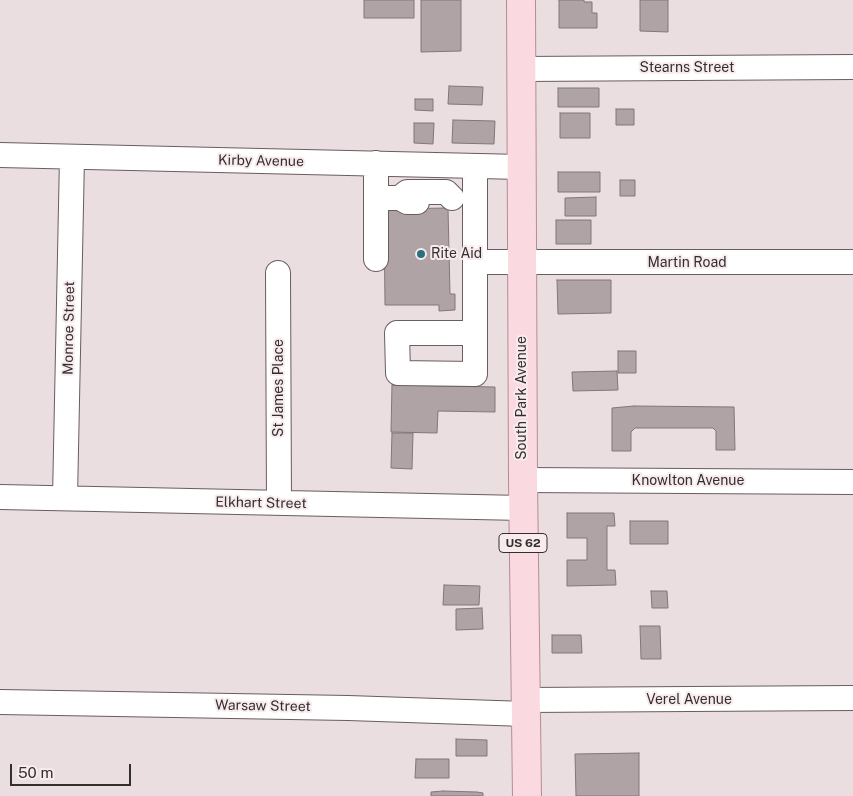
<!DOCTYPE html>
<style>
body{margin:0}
#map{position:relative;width:853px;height:796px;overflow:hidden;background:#ebdee0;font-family:"Public Sans",sans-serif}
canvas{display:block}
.scale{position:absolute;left:10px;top:764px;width:121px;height:22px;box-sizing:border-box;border:2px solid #332e2f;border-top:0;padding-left:6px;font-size:15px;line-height:18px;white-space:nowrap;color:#332e2f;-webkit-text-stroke:4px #f8ebed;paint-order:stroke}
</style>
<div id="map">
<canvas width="853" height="796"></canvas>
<div class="scale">50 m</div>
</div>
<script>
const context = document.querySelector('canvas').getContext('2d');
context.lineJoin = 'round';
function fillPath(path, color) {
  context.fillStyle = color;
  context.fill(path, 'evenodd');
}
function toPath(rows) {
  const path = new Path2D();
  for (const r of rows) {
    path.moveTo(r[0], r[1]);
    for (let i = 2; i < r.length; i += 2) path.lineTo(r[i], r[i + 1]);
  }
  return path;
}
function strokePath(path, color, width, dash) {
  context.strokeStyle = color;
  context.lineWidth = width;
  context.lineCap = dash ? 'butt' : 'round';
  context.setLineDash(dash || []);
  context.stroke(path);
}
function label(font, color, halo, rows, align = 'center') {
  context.font = font + ' "Public Sans",sans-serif';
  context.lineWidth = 4;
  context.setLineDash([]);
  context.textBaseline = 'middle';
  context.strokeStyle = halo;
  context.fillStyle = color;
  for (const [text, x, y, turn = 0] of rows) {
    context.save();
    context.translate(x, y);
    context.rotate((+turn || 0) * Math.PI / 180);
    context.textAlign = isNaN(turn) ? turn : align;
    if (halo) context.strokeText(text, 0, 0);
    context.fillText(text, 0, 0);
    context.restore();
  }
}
const building = toPath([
 [364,0,414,0,414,18,364,18,364,0],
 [421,0,461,0,461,51,421,52,421,0],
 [559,0,584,0,584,2,592,2,592,13,597,13,597,28,559,28,559,0],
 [640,0,668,0,668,32,640,31,640,0],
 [449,86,483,87,482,105,448,104,449,86],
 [558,88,599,88,599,107,558,107,558,88],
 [415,99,433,99,433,111,415,110,415,99],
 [616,109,634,109,634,125,616,125,616,109],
 [560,113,590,113,590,138,560,138,560,113],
 [453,120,495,121,494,144,452,143,453,120],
 [414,123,434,123,433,144,414,143,414,123],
 [558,172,600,172,600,192,558,192,558,172],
 [620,180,635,180,635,196,620,196,620,180],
 [596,197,596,216,565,216,565,198,596,197],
 [448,208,450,294,455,294,455,310,439,311,439,305,385,305,384,209,448,208],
 [556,220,591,220,591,244,556,244,556,220],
 [557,280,611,280,611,313,558,314,557,280],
 [618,351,636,351,636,373,618,373,618,351],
 [617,371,618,390,573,391,572,372,617,371],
 [392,385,495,387,495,412,438,411,437,433,391,432,392,385],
 [634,406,734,407,735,450,716,450,716,431,713,428,635,428,631,432,631,451,612,451,612,408,634,406],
 [392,433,413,433,412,469,391,468,392,433],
 [567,513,614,513,615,526,607,526,607,570,615,570,616,585,567,586,567,560,587,560,587,538,567,538,567,513],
 [630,521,668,521,668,544,630,544,630,521],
 [444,585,480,586,479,605,443,605,444,585],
 [651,591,667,591,668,608,652,608,651,591],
 [482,608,483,629,456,630,456,609,482,608],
 [640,626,660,626,661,659,641,659,640,626],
 [552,635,581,635,582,653,552,653,552,635],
 [456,739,487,740,487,756,456,756,456,739],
 [639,753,639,796,576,796,575,754,639,753],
 [416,759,449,759,449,778,415,778,416,759],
 [443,791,477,792,483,793,483,796,431,796,431,792,443,791]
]);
fillPath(building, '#afa3a5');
strokePath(building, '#817678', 1);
const minor = toPath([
 [521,69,853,67],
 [0,155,522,167],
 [376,163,376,198,400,198,407,202,417,202],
 [475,166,475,374,398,373,397,333,475,333],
 [401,197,407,192,446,192,452,198],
 [376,259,376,198],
 [475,262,853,262],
 [278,273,279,503],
 [523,480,853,482],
 [0,497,523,508],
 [65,498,72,157],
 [526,700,853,698],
 [0,702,348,708,526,714]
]);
const major = toPath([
 [521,0,523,480,527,796]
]);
strokePath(minor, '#685d5f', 26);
strokePath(major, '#b38d94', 30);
strokePath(minor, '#fff', 24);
strokePath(major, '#fbd9e0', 28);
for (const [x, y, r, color] of [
 [421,254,5,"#2a717d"]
]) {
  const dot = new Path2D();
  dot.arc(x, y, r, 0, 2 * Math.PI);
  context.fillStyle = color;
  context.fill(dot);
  strokePath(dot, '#f8ebed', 2);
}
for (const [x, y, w] of [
 [523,543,48]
]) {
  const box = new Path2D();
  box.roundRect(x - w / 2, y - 9.5, w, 19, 4);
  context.fillStyle = '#f8ebed';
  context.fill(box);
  strokePath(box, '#332e2f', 1);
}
label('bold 12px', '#332e2f', null, [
 ["US 62",523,543]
]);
label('14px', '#332e2f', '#f8ebed', [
 ["Stearns Street",687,68],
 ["Kirby Avenue",261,161,1],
 ["Martin Road",687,263],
 ["Monroe Street",69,328,-89],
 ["St James Place",279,388,-90],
 ["South Park Avenue",522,398,-90],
 ["Knowlton Avenue",688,481],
 ["Elkhart Street",261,503,1],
 ["Verel Avenue",689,700],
 ["Warsaw Street",263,706,1]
]);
label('14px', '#332e2f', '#f8ebed', [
 ["Rite Aid",431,254]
], 'left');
</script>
